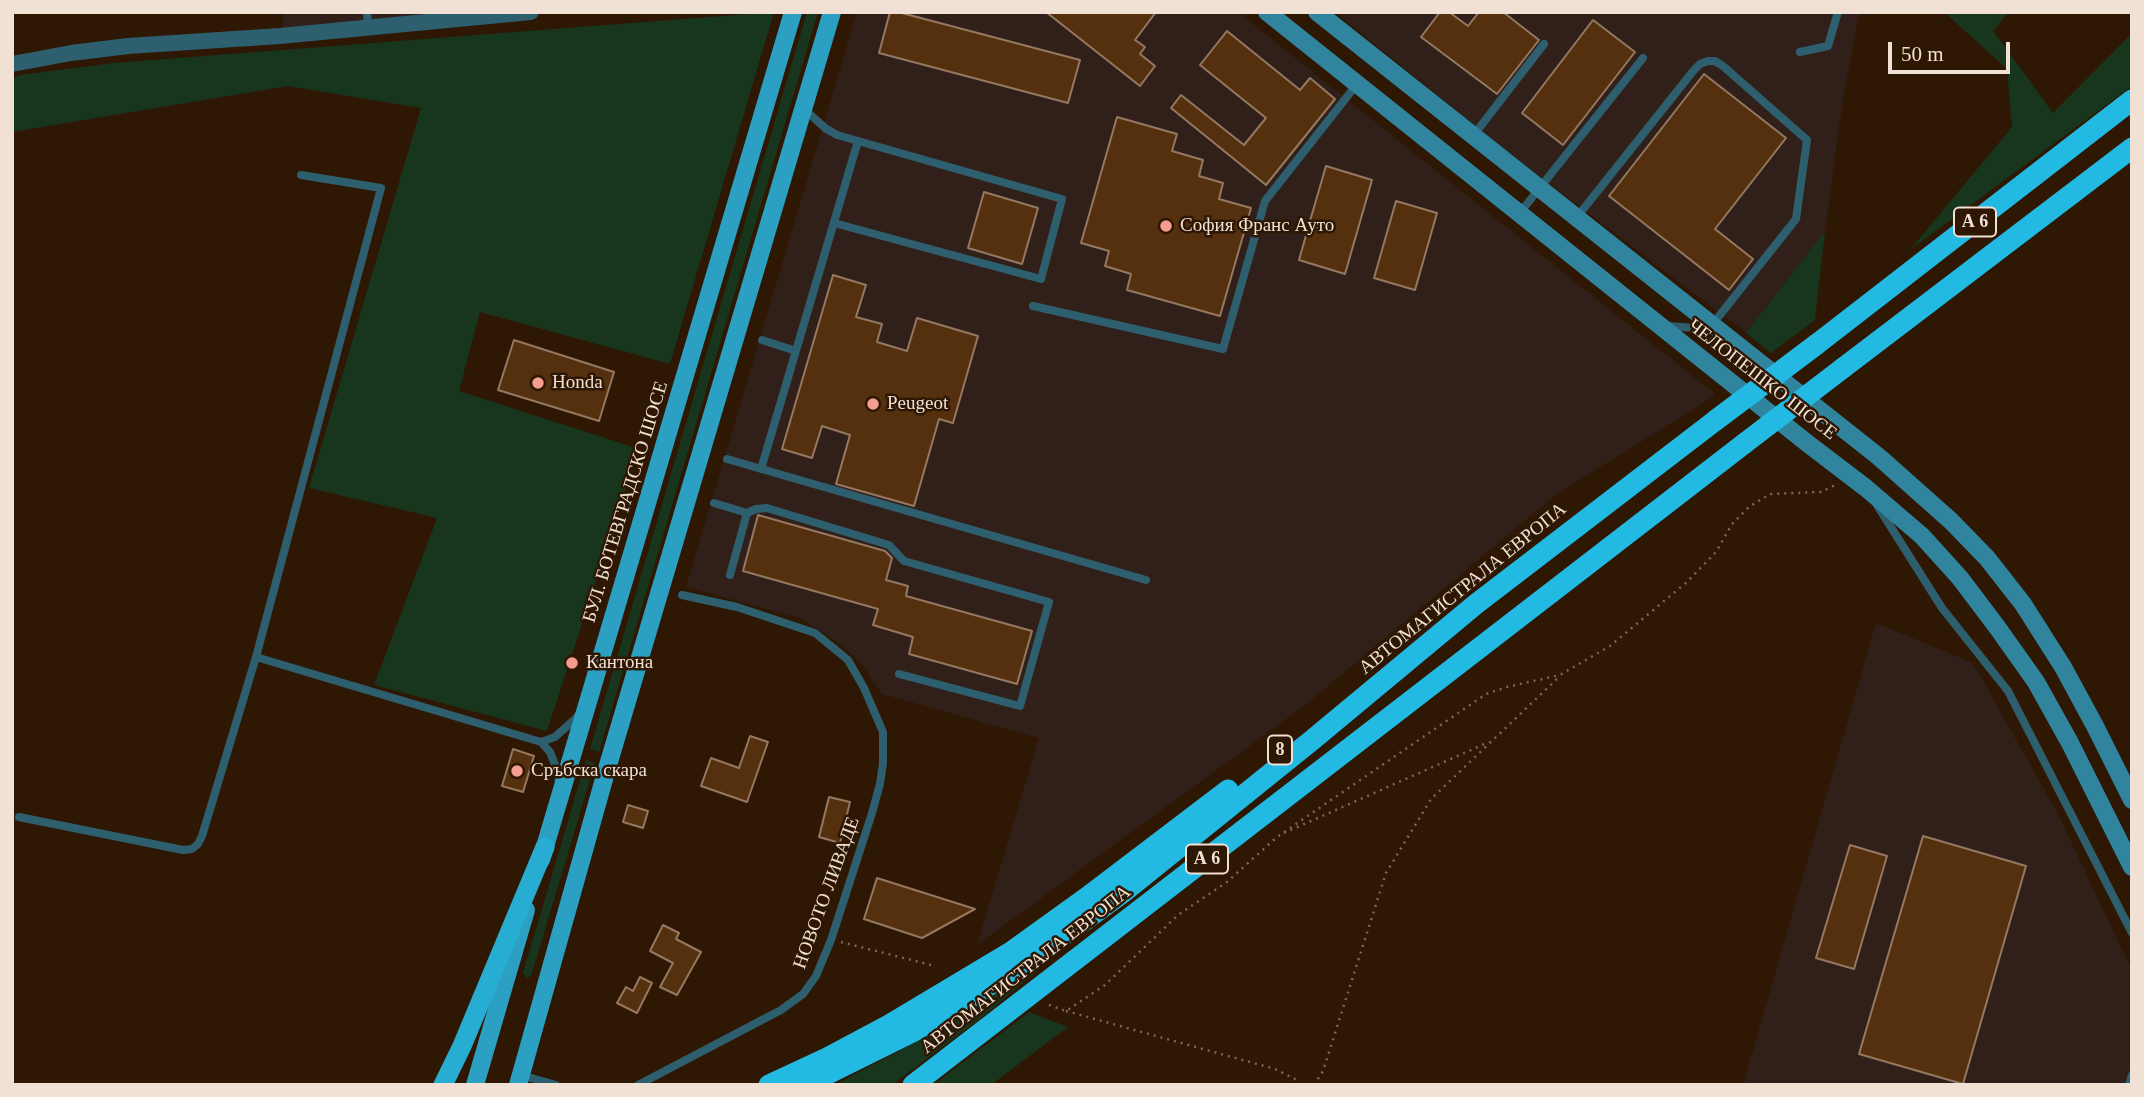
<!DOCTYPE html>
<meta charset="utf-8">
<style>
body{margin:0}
#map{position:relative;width:2144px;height:1097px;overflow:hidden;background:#2e1703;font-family:Georgia,serif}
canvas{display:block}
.frame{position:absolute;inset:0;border:14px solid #f1e0d4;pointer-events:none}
.scale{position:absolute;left:1888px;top:42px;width:122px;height:32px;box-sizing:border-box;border:4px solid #f1e0d4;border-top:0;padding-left:9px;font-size:21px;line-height:24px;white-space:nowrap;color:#f1e0d4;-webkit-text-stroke:5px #2e1703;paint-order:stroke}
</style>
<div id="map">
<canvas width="2144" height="1097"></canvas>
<div class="frame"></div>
<div class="scale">50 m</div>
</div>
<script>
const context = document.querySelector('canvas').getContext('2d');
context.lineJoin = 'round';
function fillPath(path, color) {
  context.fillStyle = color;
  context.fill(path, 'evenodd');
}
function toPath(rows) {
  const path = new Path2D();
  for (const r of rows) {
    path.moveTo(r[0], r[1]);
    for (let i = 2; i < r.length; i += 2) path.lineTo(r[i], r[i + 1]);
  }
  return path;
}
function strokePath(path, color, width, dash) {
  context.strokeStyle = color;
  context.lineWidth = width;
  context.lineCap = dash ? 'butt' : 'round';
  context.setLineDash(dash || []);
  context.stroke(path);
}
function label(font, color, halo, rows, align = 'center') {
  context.font = font + ' Georgia,serif';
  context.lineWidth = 5;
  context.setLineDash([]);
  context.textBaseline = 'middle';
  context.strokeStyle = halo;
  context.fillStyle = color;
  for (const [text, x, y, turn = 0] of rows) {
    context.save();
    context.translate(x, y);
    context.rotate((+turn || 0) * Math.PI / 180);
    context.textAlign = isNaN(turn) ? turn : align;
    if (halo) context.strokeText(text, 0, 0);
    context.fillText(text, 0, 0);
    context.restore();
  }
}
fillPath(toPath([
 [285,12,497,12,280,36],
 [857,12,1238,12,1715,394,1699,406,1558,493,1304,706,977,945,1039,738,882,694,871,679,868,670,838,642,800,618,686,587],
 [1335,12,1859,12,1842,106,1825,231,1746,333,1496,143],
 [1876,623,1973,663,2059,816,2132,971,2132,1085,1743,1085]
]), '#31201a');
fillPath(toPath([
 [774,12,670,364,480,312,459,391,639,449,547,731,374,685,437,518,309,488,421,108,288,86,12,132,12,79,20,75,113,63],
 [807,12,818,12,599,752,590,749],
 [1944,12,2009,12,1993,31,2053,113,2132,33,2132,86,1910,250,2012,127,2007,69],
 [1825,231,1815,320,1771,353,1746,333],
 [586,760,595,763,531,976,527,978,523,973],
 [1041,968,980,1019,892,1085,834,1085,901,1050,1010,983],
 [1029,1012,1068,1027,991,1085,933,1085]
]), '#18361e');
const building = toPath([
 [890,12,898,12,1080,60,1068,103,879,53,890,12],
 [1046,12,1156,12,1135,40,1145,47,1140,54,1155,66,1140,86,1046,12],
 [1440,12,1449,12,1468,26,1479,12,1503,12,1539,40,1497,94,1421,37,1440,12],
 [1593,20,1635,52,1563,145,1522,113,1593,20],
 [1227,31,1300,90,1310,78,1335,99,1266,185,1171,108,1181,95,1244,145,1266,118,1200,65,1227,31],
 [1704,74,1786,138,1715,229,1753,259,1729,290,1609,196,1704,74],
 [1117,117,1177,134,1172,151,1203,160,1199,176,1223,183,1219,199,1251,208,1220,316,1127,290,1131,274,1105,266,1109,251,1081,243,1117,117],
 [1326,166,1372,180,1345,274,1299,260,1309,225,1319,228,1310,221,1326,166],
 [984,192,1038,208,1022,264,968,248,984,192],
 [1396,201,1437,213,1415,290,1374,278,1396,201],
 [833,275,866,285,856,317,882,324,877,342,907,351,917,318,978,336,953,423,939,419,914,506,836,484,850,435,822,426,812,458,782,449,833,275],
 [514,340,614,372,599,421,498,390,514,340],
 [758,515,885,551,892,558,886,580,908,586,906,596,1032,631,1017,684,909,654,913,637,873,625,878,609,743,571,758,515],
 [750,736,768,742,747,802,701,786,711,758,739,768,750,736],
 [513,749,534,756,523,792,502,786,513,749],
 [829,797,850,802,840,843,819,837,829,797],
 [628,805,648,811,643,828,623,822,628,805],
 [1923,836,2026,866,1963,1084,1859,1054,1923,836],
 [1850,845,1887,856,1854,969,1816,958,1850,845],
 [877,878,975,909,922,938,864,919,877,878],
 [663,925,679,933,676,939,701,952,677,995,660,987,673,963,650,951,663,925],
 [640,977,652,983,637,1013,617,1003,626,987,633,991,640,977]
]);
fillPath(building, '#54300f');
strokePath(building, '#957861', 2);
strokePath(toPath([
 [1284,833,1489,742],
 [841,942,931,965],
 [1049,1005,1066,1011,1105,985,1178,915,1227,882,1277,837,1486,694,1507,687,1560,675,1610,646,1687,582,1716,552,1732,524,1749,507,1770,494,1821,492,1835,485],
 [1066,1011,1275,1069,1297,1080,1299,1085],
 [1314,1085,1323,1071,1386,873,1431,799,1558,678]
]), '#7c6756', 2.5, [2, 5]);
strokePath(toPath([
 [367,12,368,28],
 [1800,52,1828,46,1838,12],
 [804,109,825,128,837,135,1062,199,1041,279,834,223],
 [1473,136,1544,44],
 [1519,214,1643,58],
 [1577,217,1694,70,1700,64,1708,61,1715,61,1723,66,1807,140,1796,219,1712,325,1695,328,1668,326],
 [1033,306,1223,349,1265,201,1357,84],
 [762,340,796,351],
 [727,459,1146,580],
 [761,469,858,141],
 [714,503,747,513,730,575],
 [1877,505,1942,608,2008,691,2132,933],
 [747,513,756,509,767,508,889,545,904,561,1049,602,1020,706,899,674],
 [256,657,541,742,550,752,557,770,559,783],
 [541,742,555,737,574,720,580,713],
 [19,817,183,850,192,849,198,844,202,836,256,657,381,188,301,175],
 [521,1075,556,1085],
 [638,1085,781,1010,803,994,816,976,831,940,872,813,880,784,883,763,883,732,864,688,848,660,815,633,737,607,682,595],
 [2129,1085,2132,1075]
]), '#2e5f6f', 8);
strokePath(toPath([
 [12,64,71,53,128,46,280,36,531,12]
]), '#2e5f6f', 16);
strokePath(toPath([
 [1267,12,1807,443,1866,488,1922,536,1960,578,1997,627,2036,682,2070,743,2132,867],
 [1317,12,1879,457,1951,521,1987,558,2023,604,2063,667,2095,726,2132,800]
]), '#30849e', 18);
strokePath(toPath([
 [541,860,793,12],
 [475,1085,526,910],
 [518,1085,606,772,832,12]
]), '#2ca0c2', 18);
strokePath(toPath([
 [443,1085,462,1046,545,847]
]), '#27add2', 19);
strokePath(toPath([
 [1817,344,2132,100],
 [1843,368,2132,148],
 [769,1085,827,1058,889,1025,1011,952,1086,898,1228,790],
 [805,1085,914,1031,967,1000,1067,933,1121,894,1311,741,1476,604,1716,420],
 [913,1085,1745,443]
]), '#22bae3', 21);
strokePath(toPath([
 [1716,420,1817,344],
 [1745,443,1843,368]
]), '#22bae3', 21);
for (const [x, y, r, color] of [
 [1166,226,7,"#f59d8e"],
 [538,383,7,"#f59d8e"],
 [873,404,7,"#f59d8e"],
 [572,663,7,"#f59d8e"],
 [517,771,7,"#f59d8e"]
]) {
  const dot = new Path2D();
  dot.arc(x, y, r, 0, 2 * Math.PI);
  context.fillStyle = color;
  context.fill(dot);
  strokePath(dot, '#2e1703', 2.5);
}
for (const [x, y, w] of [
 [1975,222,42],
 [1280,750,24],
 [1207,859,42]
]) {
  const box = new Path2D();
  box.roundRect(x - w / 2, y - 14.5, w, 29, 5);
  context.fillStyle = '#2e1703';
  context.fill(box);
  strokePath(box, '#f1e0d4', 2);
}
label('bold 18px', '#f1e0d4', null, [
 ["A 6",1975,222],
 ["8",1280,750],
 ["A 6",1207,859]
]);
label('19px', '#f1e0d4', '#2e1703', [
 ["София Франс Ауто",1180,226],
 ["Honda",552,383],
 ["Peugeot",887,404],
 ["Кантона",586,663],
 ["Сръбска скара",531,771]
], 'left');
label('19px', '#f1e0d4', '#2e1703', [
 ["ЧЕЛОПЕШКО ШОСЕ",1762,380,38],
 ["БУЛ. БОТЕВГРАДСКО ШОСЕ",626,502,-73],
 ["АВТОМАГИСТРАЛА ЕВРОПА",1463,589,-39],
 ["НОВОТО ЛИВАДЕ",827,893,-70],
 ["АВТОМАГИСТРАЛА ЕВРОПА",1026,970,-38]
]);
</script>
